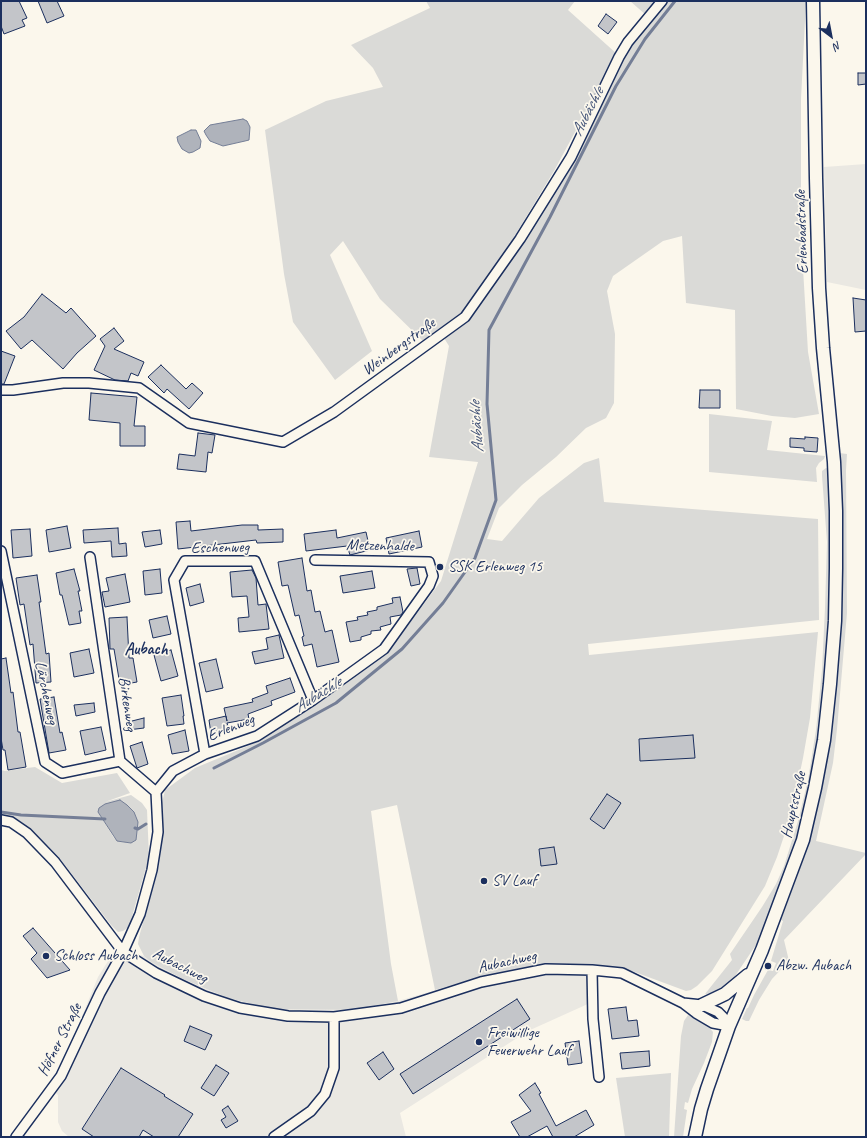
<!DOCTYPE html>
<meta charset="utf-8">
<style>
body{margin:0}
#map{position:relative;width:867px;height:1138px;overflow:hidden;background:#fbf7ec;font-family:Caveat,sans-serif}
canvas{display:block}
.frame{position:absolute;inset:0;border:2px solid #1b2f5e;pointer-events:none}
.north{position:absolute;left:811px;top:16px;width:40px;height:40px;-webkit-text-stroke:3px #fbf7ec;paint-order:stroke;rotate:148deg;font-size:11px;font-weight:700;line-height:16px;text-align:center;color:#1b2f5e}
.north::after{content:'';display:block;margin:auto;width:14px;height:18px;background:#1b2f5e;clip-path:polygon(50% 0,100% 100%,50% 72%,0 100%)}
</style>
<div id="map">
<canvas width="867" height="1138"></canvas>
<div class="frame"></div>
<div class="north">N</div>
</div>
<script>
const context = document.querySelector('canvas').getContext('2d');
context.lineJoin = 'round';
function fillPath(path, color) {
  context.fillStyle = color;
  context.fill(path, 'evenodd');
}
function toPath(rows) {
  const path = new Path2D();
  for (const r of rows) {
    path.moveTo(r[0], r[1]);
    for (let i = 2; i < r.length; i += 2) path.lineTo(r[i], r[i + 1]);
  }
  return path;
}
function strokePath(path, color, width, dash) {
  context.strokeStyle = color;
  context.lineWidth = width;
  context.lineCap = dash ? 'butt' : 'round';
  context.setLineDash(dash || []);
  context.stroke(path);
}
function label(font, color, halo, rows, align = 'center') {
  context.font = font + ' Caveat,sans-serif';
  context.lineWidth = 3.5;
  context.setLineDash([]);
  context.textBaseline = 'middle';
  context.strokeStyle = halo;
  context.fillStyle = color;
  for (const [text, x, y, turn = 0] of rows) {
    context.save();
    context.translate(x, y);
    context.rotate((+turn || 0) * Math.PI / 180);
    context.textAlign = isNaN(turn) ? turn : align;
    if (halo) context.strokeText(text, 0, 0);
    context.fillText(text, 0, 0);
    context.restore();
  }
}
fillPath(toPath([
 [866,164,866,290,827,282,824,167],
 [115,950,144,956,151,962,183,979,228,998,273,1009,353,1010,398,1001,484,976,515,970,550,965,593,967,590,1003,528,1031,400,1113,406,1137,69,1137,62,1131,58,1122,58,1095,49,1086,67,1053,98,977]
]), '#eae8e2');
fillPath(toPath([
 [426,1,575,1,568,10,617,54,554,171,497,265,465,312,425,343,380,299,343,241,330,255,372,351,335,380,293,322,284,274,265,130,326,101,383,87,373,68,351,45,430,8],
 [630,1,659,1,646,15],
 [665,1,806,1,801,99,801,235,808,352,819,414,795,418,772,416,736,409,735,310,686,303,682,236,663,241,613,276,607,291,615,334,614,403,606,418,586,428,556,457,522,485,499,508,487,539,502,541,539,498,584,463,599,458,604,502,818,519,819,620,588,644,589,655,818,632,810,718,803,758,791,815,777,857,765,886,712,971,697,986,691,990,686,991,632,971,593,967,550,965,515,970,484,976,435,990,397,805,371,811,391,964,398,1001,353,1010,273,1009,228,998,183,979,151,962,144,956,138,944,139,937,159,865,163,831,162,803,165,790,195,768,260,741,388,652,441,581,478,462,429,457,449,346,444,338,473,312,504,268,622,58,650,19],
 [709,414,772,421,767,450,825,456,824,459,819,463,816,468,817,482,709,472],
 [839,453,847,454,846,470,847,613,837,729,833,763,816,841,866,853,866,854,784,940,789,961,772,979,759,1000,749,1021,746,1021,742,1019,747,1008,748,1008,754,995,768,970,773,971,776,963,771,961,783,921,781,920,805,855,815,819,829,752,833,713,840,516],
 [826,468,830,469,831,498,830,620,820,739,810,796,794,855,762,936,731,982,716,993,705,994,732,960,730,954,762,907,776,884,784,866,798,821,808,780,816,730,822,670,825,608,827,542,822,476,822,471],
 [35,767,62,783,117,773,130,793,105,802,131,795,142,803,147,810,149,857,129,927,123,931,118,932,111,925,58,856,35,833,21,823,1,815,1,770,5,771],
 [98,812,131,843,120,841,114,838],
 [688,1015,708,1026,713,1032,712,1042,704,1063,692,1089,688,1103,685,1102,684,1109,687,1110,683,1137,674,1137,681,1036,684,1021],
 [671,1073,669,1137,625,1137,616,1078]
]), '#dadad7');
const water = toPath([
 [243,119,247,121,250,127,249,140,245,141,223,146,210,141,206,135,204,131,210,125,243,119],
 [191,130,196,130,201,141,200,148,193,152,189,153,182,149,178,142,177,137,191,130],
 [120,800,127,805,134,812,138,822,136,840,131,843,117,841,98,812,99,808,105,804,120,800]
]);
fillPath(water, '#afb3bb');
strokePath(water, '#747e96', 1);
strokePath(toPath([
 [214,768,263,743,336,703,402,649,443,603,475,558,496,500,487,404,489,330,550,217,616,86,645,39,675,1],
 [1,812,21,815,105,819],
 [135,828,138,829,146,824]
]), '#747e96', 3);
const building = toPath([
 [1,1,19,1,27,18,22,20,25,26,4,34,1,26,1,1],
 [38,1,57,1,64,16,47,23,38,1],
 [606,14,617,22,608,34,598,26,606,14],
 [858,73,866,73,866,84,858,85,858,73],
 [42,294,66,313,71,308,96,336,77,353,63,369,32,340,21,349,6,331,24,317,42,294],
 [853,298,866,300,866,331,855,332,853,298],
 [114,328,124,341,114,349,144,362,138,376,131,373,128,381,115,380,94,370,105,346,100,339,114,328],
 [1,351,15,356,4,384,1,384,1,351],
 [161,365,186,389,192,383,203,393,189,409,167,389,164,393,148,377,161,365],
 [700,390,720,390,720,408,699,408,700,390],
 [91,393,137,397,134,426,145,426,145,446,120,446,120,423,89,420,91,393],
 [198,433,215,435,212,453,208,452,206,472,177,469,179,454,195,456,198,433],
 [805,437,818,438,817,452,804,451,804,448,790,447,790,438,805,439,805,437],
 [190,521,191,531,242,525,258,525,258,530,283,529,283,542,257,543,256,540,178,549,176,522,190,521],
 [67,526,71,548,49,552,46,530,67,526],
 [118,528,119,544,126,543,127,556,112,557,111,541,84,543,83,530,118,528],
 [30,529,32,556,13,558,11,530,30,529],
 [160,530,162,544,145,547,142,532,160,530],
 [336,530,337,538,366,532,370,550,350,555,347,546,306,551,304,534,336,530],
 [419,531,422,547,389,554,386,538,419,531],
 [302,558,307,591,311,590,315,612,320,611,325,632,332,630,339,662,317,667,312,644,304,646,302,637,304,636,299,615,295,616,288,585,282,586,278,562,302,558],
 [417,568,420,584,411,586,407,569,417,568],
 [74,569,80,591,78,591,82,611,79,611,81,623,69,625,62,595,60,595,56,573,74,569],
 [160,569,162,593,145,595,143,571,160,569],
 [252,570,256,578,258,605,266,604,269,629,239,632,238,618,249,617,247,596,232,597,230,572,252,570],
 [372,571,375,588,343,593,340,576,372,571],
 [125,574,130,602,105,607,102,592,109,591,106,578,125,574],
 [37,575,41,602,39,602,46,654,49,653,51,682,36,683,33,644,30,645,24,604,20,605,16,578,37,575],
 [200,584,204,602,190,606,186,588,200,584],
 [400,597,403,612,401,615,390,617,391,624,380,627,381,630,371,631,371,634,361,637,361,640,350,642,346,622,358,620,357,617,368,615,367,612,377,610,377,607,393,603,392,598,400,597],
 [167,616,171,634,153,638,149,620,167,616],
 [127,617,129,658,133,658,137,682,120,685,114,649,110,649,109,618,127,617],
 [279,635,284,658,255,664,252,652,268,649,266,638,279,635],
 [89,649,94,673,74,677,70,653,89,649],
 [171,650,178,676,161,681,154,655,171,650],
 [6,658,11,693,13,692,18,732,20,732,26,767,8,770,5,750,3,750,1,738,1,659,6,658],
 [216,659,223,688,206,692,199,663,216,659],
 [290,678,295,692,271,701,272,705,248,714,249,719,227,723,229,730,211,734,209,720,226,716,227,721,224,708,253,702,252,699,268,693,266,686,290,678],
 [181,695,184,716,183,716,184,724,167,726,162,698,181,695],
 [54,697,60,733,62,732,66,750,49,753,40,699,54,697],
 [94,703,95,712,76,716,74,705,94,703],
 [144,718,144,728,128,730,128,722,144,718],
 [101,727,106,750,85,755,80,731,101,727],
 [185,730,189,751,172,754,168,735,185,730],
 [693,735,695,758,640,761,639,739,693,735],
 [142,742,148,764,137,768,130,746,142,742],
 [607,794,621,803,604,829,590,819,607,794],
 [554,847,557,864,541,866,539,849,554,847],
 [33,928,70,970,47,978,31,959,37,953,23,936,33,928],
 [517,999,530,1019,413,1094,400,1074,517,999],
 [626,1007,628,1021,637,1020,639,1036,612,1039,608,1009,626,1007],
 [190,1026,212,1035,205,1050,184,1041,190,1026],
 [579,1041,582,1063,568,1065,565,1043,579,1041],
 [649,1051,650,1066,622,1069,620,1053,649,1051],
 [383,1052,394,1069,379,1080,367,1063,383,1052],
 [216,1065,229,1073,214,1096,201,1088,216,1065],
 [121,1068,165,1095,164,1096,193,1114,178,1137,154,1137,143,1130,139,1137,94,1137,82,1129,121,1068],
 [535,1083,541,1093,539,1094,556,1126,586,1110,594,1125,574,1137,553,1137,547,1126,527,1137,520,1137,511,1122,531,1111,519,1095,535,1083],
 [228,1106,238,1121,226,1128,221,1120,226,1117,222,1110,228,1106]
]);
fillPath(building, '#c3c5c9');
strokePath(building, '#1b2f5e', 1);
const minor = toPath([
 [1,390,13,390,63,383,89,383,139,388,189,423,283,442,334,412,465,317,520,239,571,157,619,57,628,42,662,1],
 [1,551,45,762,62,773,120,761],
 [90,557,120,761,156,792],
 [205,754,174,580,185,561,255,561,313,700],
 [1,820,11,822,27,833,55,862,123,952,156,973,204,996,240,1008,288,1016,334,1017,401,1008,481,982,546,969,592,970,622,973,683,1003,696,1013,713,1023,729,1026],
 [592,970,593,1019,599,1077],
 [683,1003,702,1005,718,1012,723,1017,729,1026],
 [16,1137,61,1076,100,993,123,952,140,914,152,870,158,832,156,792,173,771,205,754,257,736,313,700,384,649,429,586,433,576,429,562,315,560],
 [274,1137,311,1111,325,1094,334,1068,334,1017]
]);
const secondary = toPath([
 [702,1005,725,994,748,975],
 [695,1137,701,1109,707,1089,729,1026,762,950,803,840,815,788,824,740,830,684,835,621,836,568,836,511,834,462,823,348,819,288,816,178,813,1]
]);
strokePath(minor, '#1b2f5e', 12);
strokePath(secondary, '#1b2f5e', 15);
strokePath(minor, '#fbf7ec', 9);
strokePath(secondary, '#fbf7ec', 12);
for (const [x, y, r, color] of [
 [440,567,4,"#1b2f5e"],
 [484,881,4,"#1b2f5e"],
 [46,956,4,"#1b2f5e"],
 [768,966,4,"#1b2f5e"],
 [479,1042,4,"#1b2f5e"]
]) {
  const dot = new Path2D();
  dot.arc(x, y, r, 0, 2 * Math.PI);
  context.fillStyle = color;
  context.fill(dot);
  strokePath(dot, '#fbf7ec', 1.5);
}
label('16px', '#1b2f5e', '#fbf7ec', [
 ["Erlenbadstraße",802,232,-92],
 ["Weinbergstraße",399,347,-36],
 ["Metzenhalde",380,546,1],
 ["Eschenweg",220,548,-1],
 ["Lärchenweg",46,693,78],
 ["Birkenweg",127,704,82],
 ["Erlenweg",231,728,-22],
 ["Hauptstraße",794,805,-77],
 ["Aubachweg",507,962,-12],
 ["Aubachweg",180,966,27],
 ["Höfner Straße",60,1040,-63]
]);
label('16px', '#1b2f5e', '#fbf7ec', [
 ["SSK Erlenweg 15",448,567],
 ["SV Lauf",492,881],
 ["Schloss Aubach",54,956],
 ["Abzw. Aubach",776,966],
 ["Freiwillige",487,1033],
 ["Feuerwehr Lauf",487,1051]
], 'left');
label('italic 17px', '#47577a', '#fbf7ec', [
 ["Aubächle",588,112,-63],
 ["Aubächle",477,427,-94],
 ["Aubächle",318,695,-32]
]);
label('bold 17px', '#1b2f5e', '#fbf7ec', [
 ["Aubach",146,650]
]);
</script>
